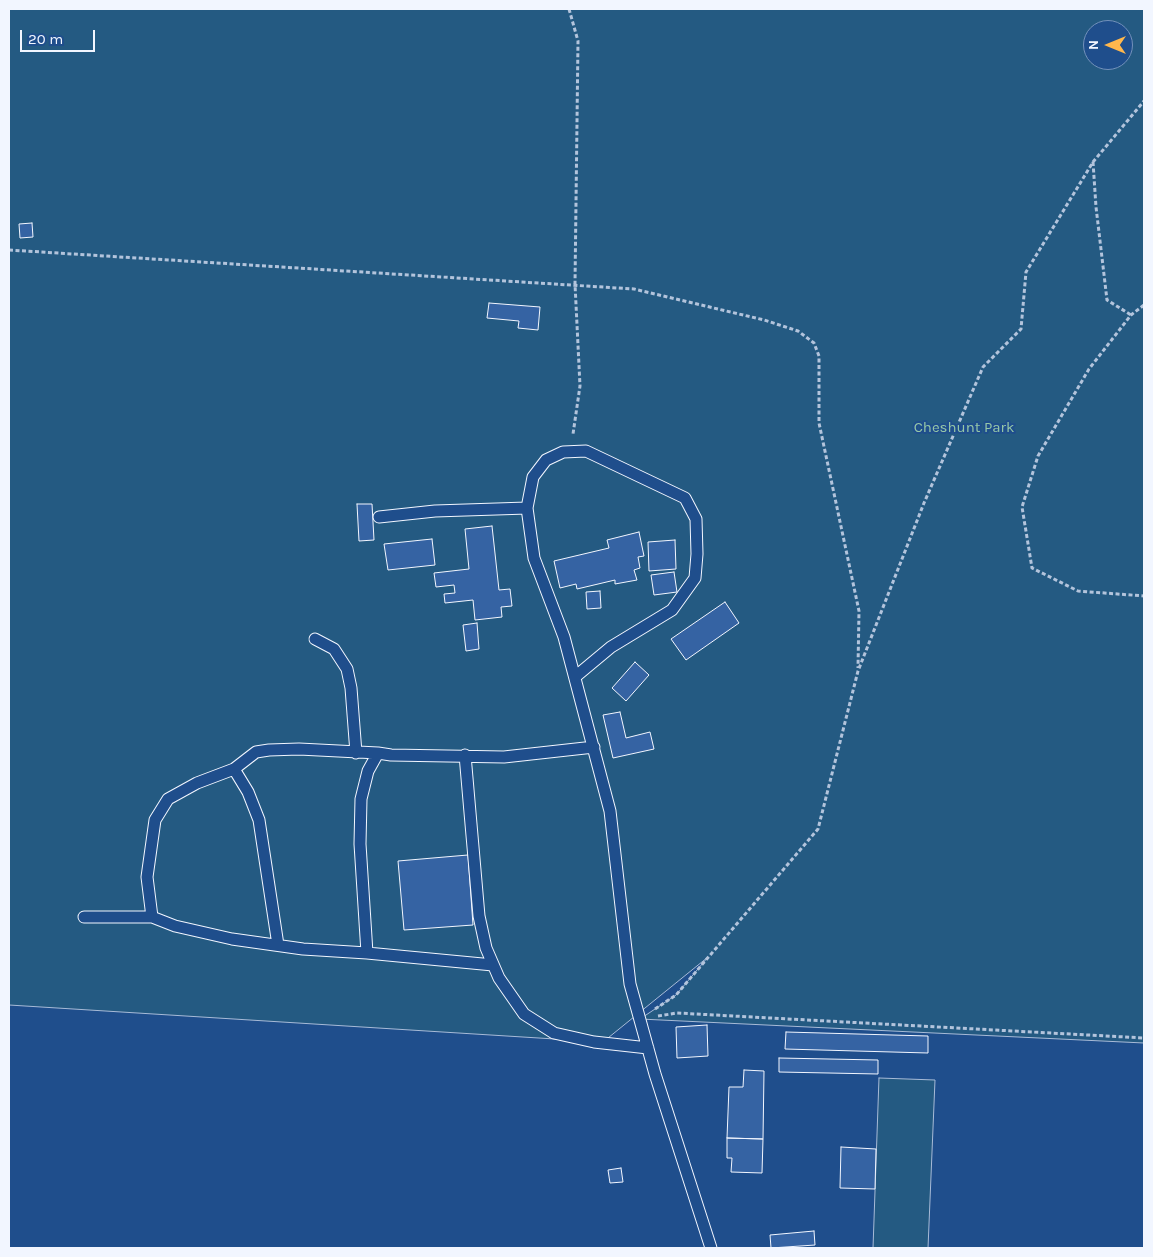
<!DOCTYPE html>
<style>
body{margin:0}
#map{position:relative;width:1153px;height:1257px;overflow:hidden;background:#1f4e8c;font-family:Karla,sans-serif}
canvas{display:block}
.frame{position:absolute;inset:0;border:10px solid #f2f6ff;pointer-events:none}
.north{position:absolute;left:1083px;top:20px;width:50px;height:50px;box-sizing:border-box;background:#1f4e8c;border:1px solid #7391ba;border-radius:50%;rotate:270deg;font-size:14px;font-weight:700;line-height:20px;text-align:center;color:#f2f6ff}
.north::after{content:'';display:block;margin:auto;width:18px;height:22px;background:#ffb74d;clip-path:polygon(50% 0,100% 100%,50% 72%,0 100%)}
.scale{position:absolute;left:20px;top:30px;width:75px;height:22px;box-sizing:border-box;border:2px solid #f2f6ff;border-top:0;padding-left:6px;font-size:15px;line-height:18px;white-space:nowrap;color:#f2f6ff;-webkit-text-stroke:4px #1f4e8c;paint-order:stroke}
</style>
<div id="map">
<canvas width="1153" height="1257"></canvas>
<div class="frame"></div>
<div class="north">N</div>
<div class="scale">20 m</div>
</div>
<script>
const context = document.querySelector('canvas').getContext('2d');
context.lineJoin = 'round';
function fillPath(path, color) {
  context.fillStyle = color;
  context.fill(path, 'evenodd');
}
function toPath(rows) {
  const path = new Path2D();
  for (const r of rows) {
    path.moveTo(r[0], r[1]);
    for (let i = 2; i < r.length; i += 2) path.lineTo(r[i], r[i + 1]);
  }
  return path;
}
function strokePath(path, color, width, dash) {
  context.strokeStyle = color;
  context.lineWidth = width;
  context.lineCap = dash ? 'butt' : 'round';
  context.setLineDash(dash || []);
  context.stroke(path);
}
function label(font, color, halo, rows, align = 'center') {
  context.font = font + ' Karla,sans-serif';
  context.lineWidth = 4;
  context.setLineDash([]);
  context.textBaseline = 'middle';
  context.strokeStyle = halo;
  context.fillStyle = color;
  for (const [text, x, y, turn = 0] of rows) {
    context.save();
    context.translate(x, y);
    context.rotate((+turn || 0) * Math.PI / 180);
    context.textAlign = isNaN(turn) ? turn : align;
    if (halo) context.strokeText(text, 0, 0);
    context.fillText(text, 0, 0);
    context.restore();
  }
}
const green = toPath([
 [9,9,1144,9,1144,1043,640,1019,676,995,708,957,603,1042,9,1005,9,9],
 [1093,30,1123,30,1123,60,1093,60,1093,30],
 [879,1078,935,1080,928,1248,873,1248,879,1078]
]);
fillPath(green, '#245a82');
strokePath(green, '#a8bbd7', 1);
const building = toPath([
 [32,223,33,237,20,238,19,224,32,223],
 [489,303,540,307,538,330,518,328,519,321,487,318,489,303],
 [357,504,372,504,374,540,359,541,357,504],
 [492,526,499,590,510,589,512,606,501,607,502,617,475,620,473,600,445,603,444,594,455,593,454,585,436,587,434,573,469,569,465,529,492,526],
 [639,532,644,556,638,557,640,568,634,570,637,580,615,584,615,580,577,589,576,584,560,588,554,561,609,548,607,540,639,532],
 [432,539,435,565,388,570,384,544,432,539],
 [675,540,676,569,649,571,648,542,675,540],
 [674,572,677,592,654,595,651,575,674,572],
 [600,591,601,608,587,609,586,592,600,591],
 [725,602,739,623,686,660,671,639,725,602],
 [477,623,479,649,466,651,463,625,477,623],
 [635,662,649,675,626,701,612,688,635,662],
 [620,712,626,738,650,732,654,749,613,758,603,715,620,712],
 [468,855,473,925,404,930,398,861,468,855],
 [707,1025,708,1056,677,1058,676,1027,707,1025],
 [786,1032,928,1036,928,1053,785,1049,786,1032],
 [779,1058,878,1060,878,1074,779,1072,779,1058],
 [744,1070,764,1071,763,1139,727,1138,729,1087,743,1087,744,1070],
 [727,1138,763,1139,762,1173,731,1172,732,1158,727,1158,727,1138],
 [841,1147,876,1149,875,1189,840,1188,841,1147],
 [621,1168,623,1182,610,1183,608,1170,621,1168],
 [814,1231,815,1245,771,1248,770,1235,814,1231]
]);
fillPath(building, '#3563a3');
strokePath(building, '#f2f6ff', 1);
const lane = toPath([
 [379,517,435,511,527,508],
 [315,639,334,649,347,669,351,688,356,753],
 [575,677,611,647,672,610,695,578,697,554,696,519,685,498,586,451,563,452,546,460,533,477,527,508,534,558,564,637,610,811,630,984,655,1074,711,1248],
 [465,755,479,916,486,948,499,978,524,1014,554,1033,594,1042,648,1048],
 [234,769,256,752,269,750,299,749,378,753],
 [84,917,152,917],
 [278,945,259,820,248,792,234,769,197,783,168,799,155,820,147,877,152,917,175,926,232,939,303,949,367,953,360,844,361,799,368,771,378,753,391,755,504,757,594,747],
 [367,953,493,965]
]);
strokePath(lane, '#f2f6ff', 13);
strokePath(toPath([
 [569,9,578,41,575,284,580,386,573,434],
 [1093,162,1096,207,1107,300,1131,315],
 [9,250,634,289,764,320,798,331,814,343,819,356,819,423,859,611,858,668],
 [1144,305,1131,315,1089,369,1038,456,1022,507,1032,568,1078,591,1144,596],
 [655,1009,676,995,818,829,858,671,924,503,983,367,1021,329,1026,272,1093,162,1144,101],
 [658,1016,677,1013,1144,1038]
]), '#b3c4dc', 3, [4, 2.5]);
strokePath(lane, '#1f4e8c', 11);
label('15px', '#97c8a6', '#1f4e8c', [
 ["Cheshunt Park",964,428]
]);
</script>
